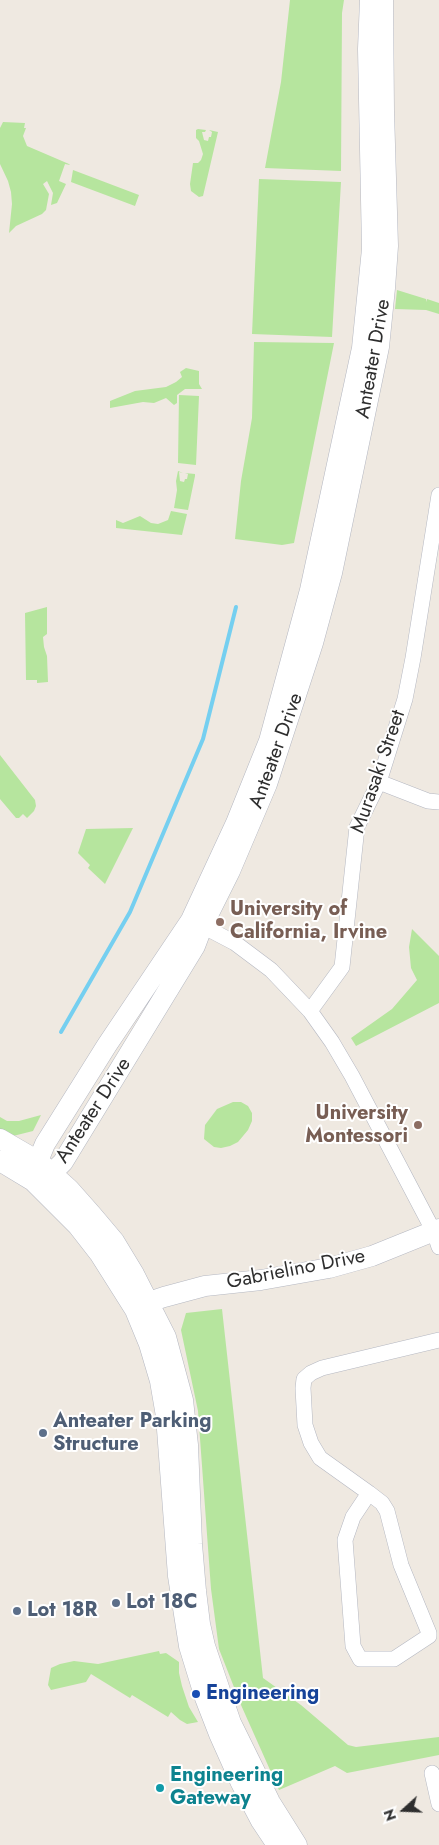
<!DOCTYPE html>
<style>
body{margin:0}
#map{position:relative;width:439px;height:1845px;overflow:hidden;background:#efe9e1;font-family:Jost,sans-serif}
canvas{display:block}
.north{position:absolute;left:379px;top:1785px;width:50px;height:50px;-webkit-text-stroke:4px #fff;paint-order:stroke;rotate:250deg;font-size:14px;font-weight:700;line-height:20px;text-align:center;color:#2e2e2e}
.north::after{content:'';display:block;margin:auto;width:18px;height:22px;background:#2e2e2e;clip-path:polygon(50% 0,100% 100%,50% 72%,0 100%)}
</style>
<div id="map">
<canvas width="439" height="1845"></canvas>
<div class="north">N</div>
</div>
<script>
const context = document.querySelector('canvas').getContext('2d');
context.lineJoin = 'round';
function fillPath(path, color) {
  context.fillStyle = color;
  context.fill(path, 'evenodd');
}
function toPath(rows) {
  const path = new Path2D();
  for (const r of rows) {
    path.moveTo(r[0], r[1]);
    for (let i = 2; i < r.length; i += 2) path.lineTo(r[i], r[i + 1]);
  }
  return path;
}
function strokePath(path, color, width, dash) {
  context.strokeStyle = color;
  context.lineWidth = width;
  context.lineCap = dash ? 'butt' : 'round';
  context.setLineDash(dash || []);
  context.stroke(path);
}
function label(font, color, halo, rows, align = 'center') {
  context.font = font + ' Jost,sans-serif';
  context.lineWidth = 4;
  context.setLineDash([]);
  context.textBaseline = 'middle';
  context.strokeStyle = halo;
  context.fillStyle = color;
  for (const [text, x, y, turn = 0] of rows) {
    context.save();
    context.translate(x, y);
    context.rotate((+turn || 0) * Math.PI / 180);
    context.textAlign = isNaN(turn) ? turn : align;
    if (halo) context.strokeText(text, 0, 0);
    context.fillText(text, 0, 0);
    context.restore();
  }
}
fillPath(toPath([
 [290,0,344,0,342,13,341,171,265,168,281,82],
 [3,122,25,123,24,128,26,128,23,136,27,146,69,164,70,165,65,164,59,181,66,184,57,203,51,205,53,193,47,181,43,184,49,194,46,210,42,214,16,226,9,233,12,204,11,192,8,181,0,164,0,128],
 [198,129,206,130,205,132,202,132,204,140,208,141,209,137,211,137,212,132,209,130,218,132,203,196,199,197,191,191,190,184,193,163,198,163,201,160,203,154,199,141,196,138,196,130],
 [73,170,139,195,135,206,71,182],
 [259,179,341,182,332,337,252,334],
 [397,290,426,299,426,302,427,299,439,303,439,314,426,310,395,309],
 [254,342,334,343,294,543,282,545,235,539,241,481,252,418],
 [186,368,199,371,199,384,202,389,185,389,177,395,177,403,174,405,166,398,154,403,143,402,110,408,110,401,135,391,166,387,176,382,182,377,180,372],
 [179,395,199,396,196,465,178,463],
 [178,471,183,473,179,472,180,481,184,482,185,479,187,479,188,474,185,473,195,474,195,476,188,510,174,508,177,490,176,481],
 [171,511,187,514,182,535,116,528,116,520,123,523,140,516,151,523,158,524,168,520],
 [47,607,47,634,43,637,44,647,47,656,48,682,37,683,37,680,26,680,25,613],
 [0,755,35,800,36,806,34,811,27,818,23,814,19,818,16,818,0,799],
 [133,828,105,884,88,868,90,865,78,853,86,829],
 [412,929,439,956,439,1003,356,1046,351,1038,392,1009,417,980,411,968,409,947],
 [233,1102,241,1102,248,1106,252,1113,252,1121,248,1130,238,1142,230,1146,221,1148,214,1147,204,1139,205,1125,217,1109],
 [41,1115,33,1131,13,1136,0,1130,0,1117,7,1121,19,1121],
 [222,1309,263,1678,301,1705,348,1745,356,1747,439,1737,439,1755,347,1773,335,1766,279,1790,241,1705,219,1649,211,1589,198,1411,181,1330,186,1313],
 [159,1651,160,1654,166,1653,179,1662,179,1673,182,1686,189,1707,198,1722,187,1724,180,1720,171,1712,168,1717,132,1695,130,1698,91,1674,86,1682,51,1690,48,1685,51,1668,60,1664,74,1661,98,1664]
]), '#b6e59e');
strokePath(toPath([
 [61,1032,130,912,203,739,236,607]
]), '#75cff0', 4);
const street = toPath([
 [379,782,428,801,439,802],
 [193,921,235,943,271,970,310,1011,332,1042,352,1076,434,1232,439,1247],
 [310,1011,342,967,357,827,379,782,405,699,413,658,439,495],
 [369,1493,353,1517,345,1540,353,1646,360,1659,394,1659,429,1636,429,1633,401,1565,387,1511,382,1503,369,1493,320,1458,311,1443,305,1425,303,1388,304,1379,311,1373,322,1368,439,1340],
 [432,1773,439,1804]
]);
const secondary = toPath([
 [0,1139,38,1161,69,1189,92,1215,114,1241,134,1274,166,1337,183,1400,188,1445,192,1544,196,1591,200,1624,205,1646,231,1723,270,1802,297,1845],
 [0,1161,33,1181,78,1226,99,1253,135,1310,149,1344,160,1381,166,1416,178,1576,189,1646,205,1698,219,1734,240,1781,261,1821,277,1845],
 [33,1181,51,1174,63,1162,195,946,203,925,230,871,267,784,313,643,332,573,379,347,385,288,388,246,384,111,383,0],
 [33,1181,38,1161,45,1144,107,1045,191,920,236,823,269,741,310,590,362,348,372,249,368,49,370,0],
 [149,1302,164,1297,205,1286,261,1280,329,1268,372,1256,439,1229]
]);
strokePath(street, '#b4b7c1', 16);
strokePath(secondary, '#b4b7c1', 21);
strokePath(street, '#fff', 15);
strokePath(secondary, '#fff', 20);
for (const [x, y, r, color] of [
 [220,922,5,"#8d6e63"],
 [418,1125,5,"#8d6e63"],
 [43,1433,5,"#5c6f8a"],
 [116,1603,5,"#5c6f8a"],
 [17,1611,5,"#5c6f8a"],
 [196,1694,5,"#1a4fb4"],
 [160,1788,5,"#0f9aa8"]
]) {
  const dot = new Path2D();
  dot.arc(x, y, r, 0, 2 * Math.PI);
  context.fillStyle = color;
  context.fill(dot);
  strokePath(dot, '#fff', 2);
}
label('20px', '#2e2e2e', '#fff', [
 ["Anteater Drive",374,359,-80],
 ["Anteater Drive",277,751,-70],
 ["Murasaki Street",379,772,-71],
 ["Anteater Drive",94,1111,-57],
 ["Gabrielino Drive",296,1270,-11]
]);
label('bold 20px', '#785e54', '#fff', [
 ["University of",230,910],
 ["California, Irvine",230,933],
 ["University",408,1114,"right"],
 ["Montessori",408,1137,"right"]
], 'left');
label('bold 20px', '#4e5e75', '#fff', [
 ["Anteater Parking",53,1422],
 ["Structure",53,1445],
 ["Lot 18C",126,1603],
 ["Lot 18R",27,1611]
], 'left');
label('bold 20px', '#164399', '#fff', [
 ["Engineering",206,1694]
], 'left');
label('bold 20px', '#0d838f', '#fff', [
 ["Engineering",170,1776],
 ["Gateway",170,1799]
], 'left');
</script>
